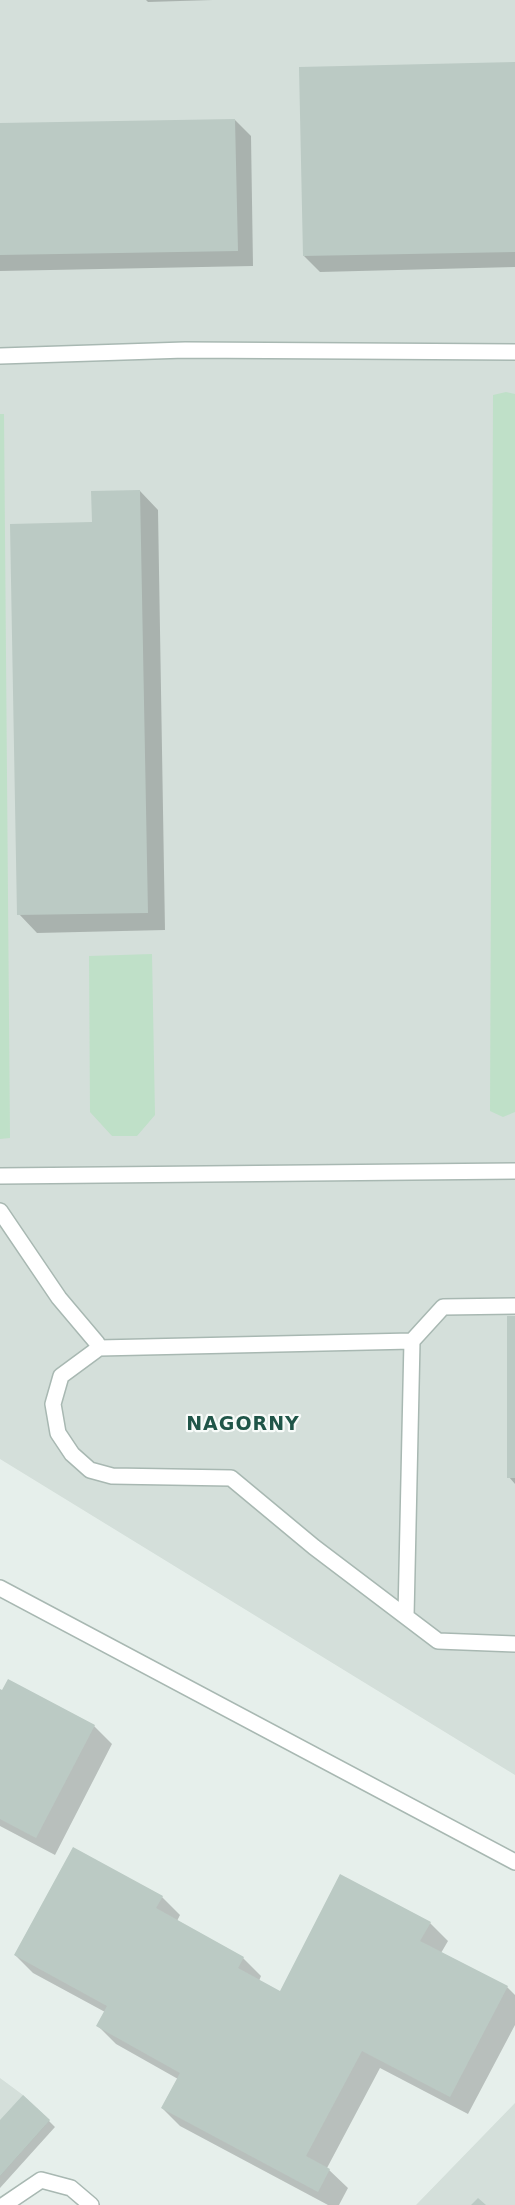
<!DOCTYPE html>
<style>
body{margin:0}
canvas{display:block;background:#e6efeb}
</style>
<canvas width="515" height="2205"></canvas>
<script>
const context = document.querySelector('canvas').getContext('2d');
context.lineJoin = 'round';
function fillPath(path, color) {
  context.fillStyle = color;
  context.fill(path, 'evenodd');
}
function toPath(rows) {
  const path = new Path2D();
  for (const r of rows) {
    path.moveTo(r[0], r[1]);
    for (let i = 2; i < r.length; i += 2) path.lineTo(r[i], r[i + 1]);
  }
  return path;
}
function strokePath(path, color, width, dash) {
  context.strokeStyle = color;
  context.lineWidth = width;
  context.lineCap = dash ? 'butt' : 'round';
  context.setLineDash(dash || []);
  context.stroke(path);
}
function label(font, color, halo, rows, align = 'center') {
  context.font = font + ' "DejaVu Sans",sans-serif';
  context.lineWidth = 4.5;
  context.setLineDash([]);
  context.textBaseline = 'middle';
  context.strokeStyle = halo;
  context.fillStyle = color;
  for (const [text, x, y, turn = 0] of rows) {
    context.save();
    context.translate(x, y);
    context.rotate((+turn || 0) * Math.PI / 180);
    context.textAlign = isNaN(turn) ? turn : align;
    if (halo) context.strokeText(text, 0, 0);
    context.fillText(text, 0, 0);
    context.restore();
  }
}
fillPath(toPath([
 [0,0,515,0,515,1775,0,1459],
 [0,2078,23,2095,50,2120,0,2176],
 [515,2103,515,2205,416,2205]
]), '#d4dfda');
fillPath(toPath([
 [506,392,515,394,515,1112,503,1117,490,1111,493,395],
 [0,414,4,414,10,1138,0,1139],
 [152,954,155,1115,137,1136,112,1136,90,1112,89,956]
]), '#bfe0c8');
fillPath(toPath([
 [146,0,213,0,148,2],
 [515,63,515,267,320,272,304,256],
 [235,120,251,136,253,266,0,271,0,124],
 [140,491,158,510,165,930,37,933,19,914],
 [515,1318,515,1484,509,1477],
 [0,1691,94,1726,112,1744,55,1855,0,1826],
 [162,1897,180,1915,177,1921,243,1958,261,1976,259,1981,280,1992,430,1923,448,1941,441,1953,507,1987,515,1995,515,2025,468,2114,380,2068,327,2168,348,2188,339,2205,328,2205,180,2126,162,2108,178,2079,116,2044,98,2026,105,2012,33,1973,15,1955],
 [49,2121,55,2127,0,2188,0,2122]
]), '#0003');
fillPath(toPath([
 [515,62,515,252,303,256,299,67],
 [235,119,238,251,0,255,0,123],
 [140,490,148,913,17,915,10,524,92,522,91,491],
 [507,1316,515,1316,515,1478,507,1478],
 [8,1679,95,1725,36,1838,0,1819,0,1689,2,1690],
 [73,1847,163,1896,156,1908,244,1957,238,1968,280,1991,340,1874,431,1922,420,1941,508,1986,450,2097,362,2051,306,2156,330,2169,318,2192,161,2108,180,2073,96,2026,107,2006,14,1955],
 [23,2095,50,2120,0,2176,0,2120],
 [478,2198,486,2205,471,2205]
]), '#bbcac4');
const service = toPath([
 [0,356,185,350,515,352],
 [0,1176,515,1171],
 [0,1211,59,1298,97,1343],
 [412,1341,443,1307,515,1306],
 [0,1588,515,1862],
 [406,1616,412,1341,99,1348,61,1376,53,1404,58,1433,72,1454,90,1470,112,1476,231,1478,314,1547,438,1641,515,1644],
 [4,2205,41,2180,71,2188,91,2205]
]);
strokePath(service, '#a8b8b2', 18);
strokePath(service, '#fff', 15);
context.letterSpacing = '1px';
label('bold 19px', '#1f5548', '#f7fbf9', [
 ["NAGORNY",243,1425]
]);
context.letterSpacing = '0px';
</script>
